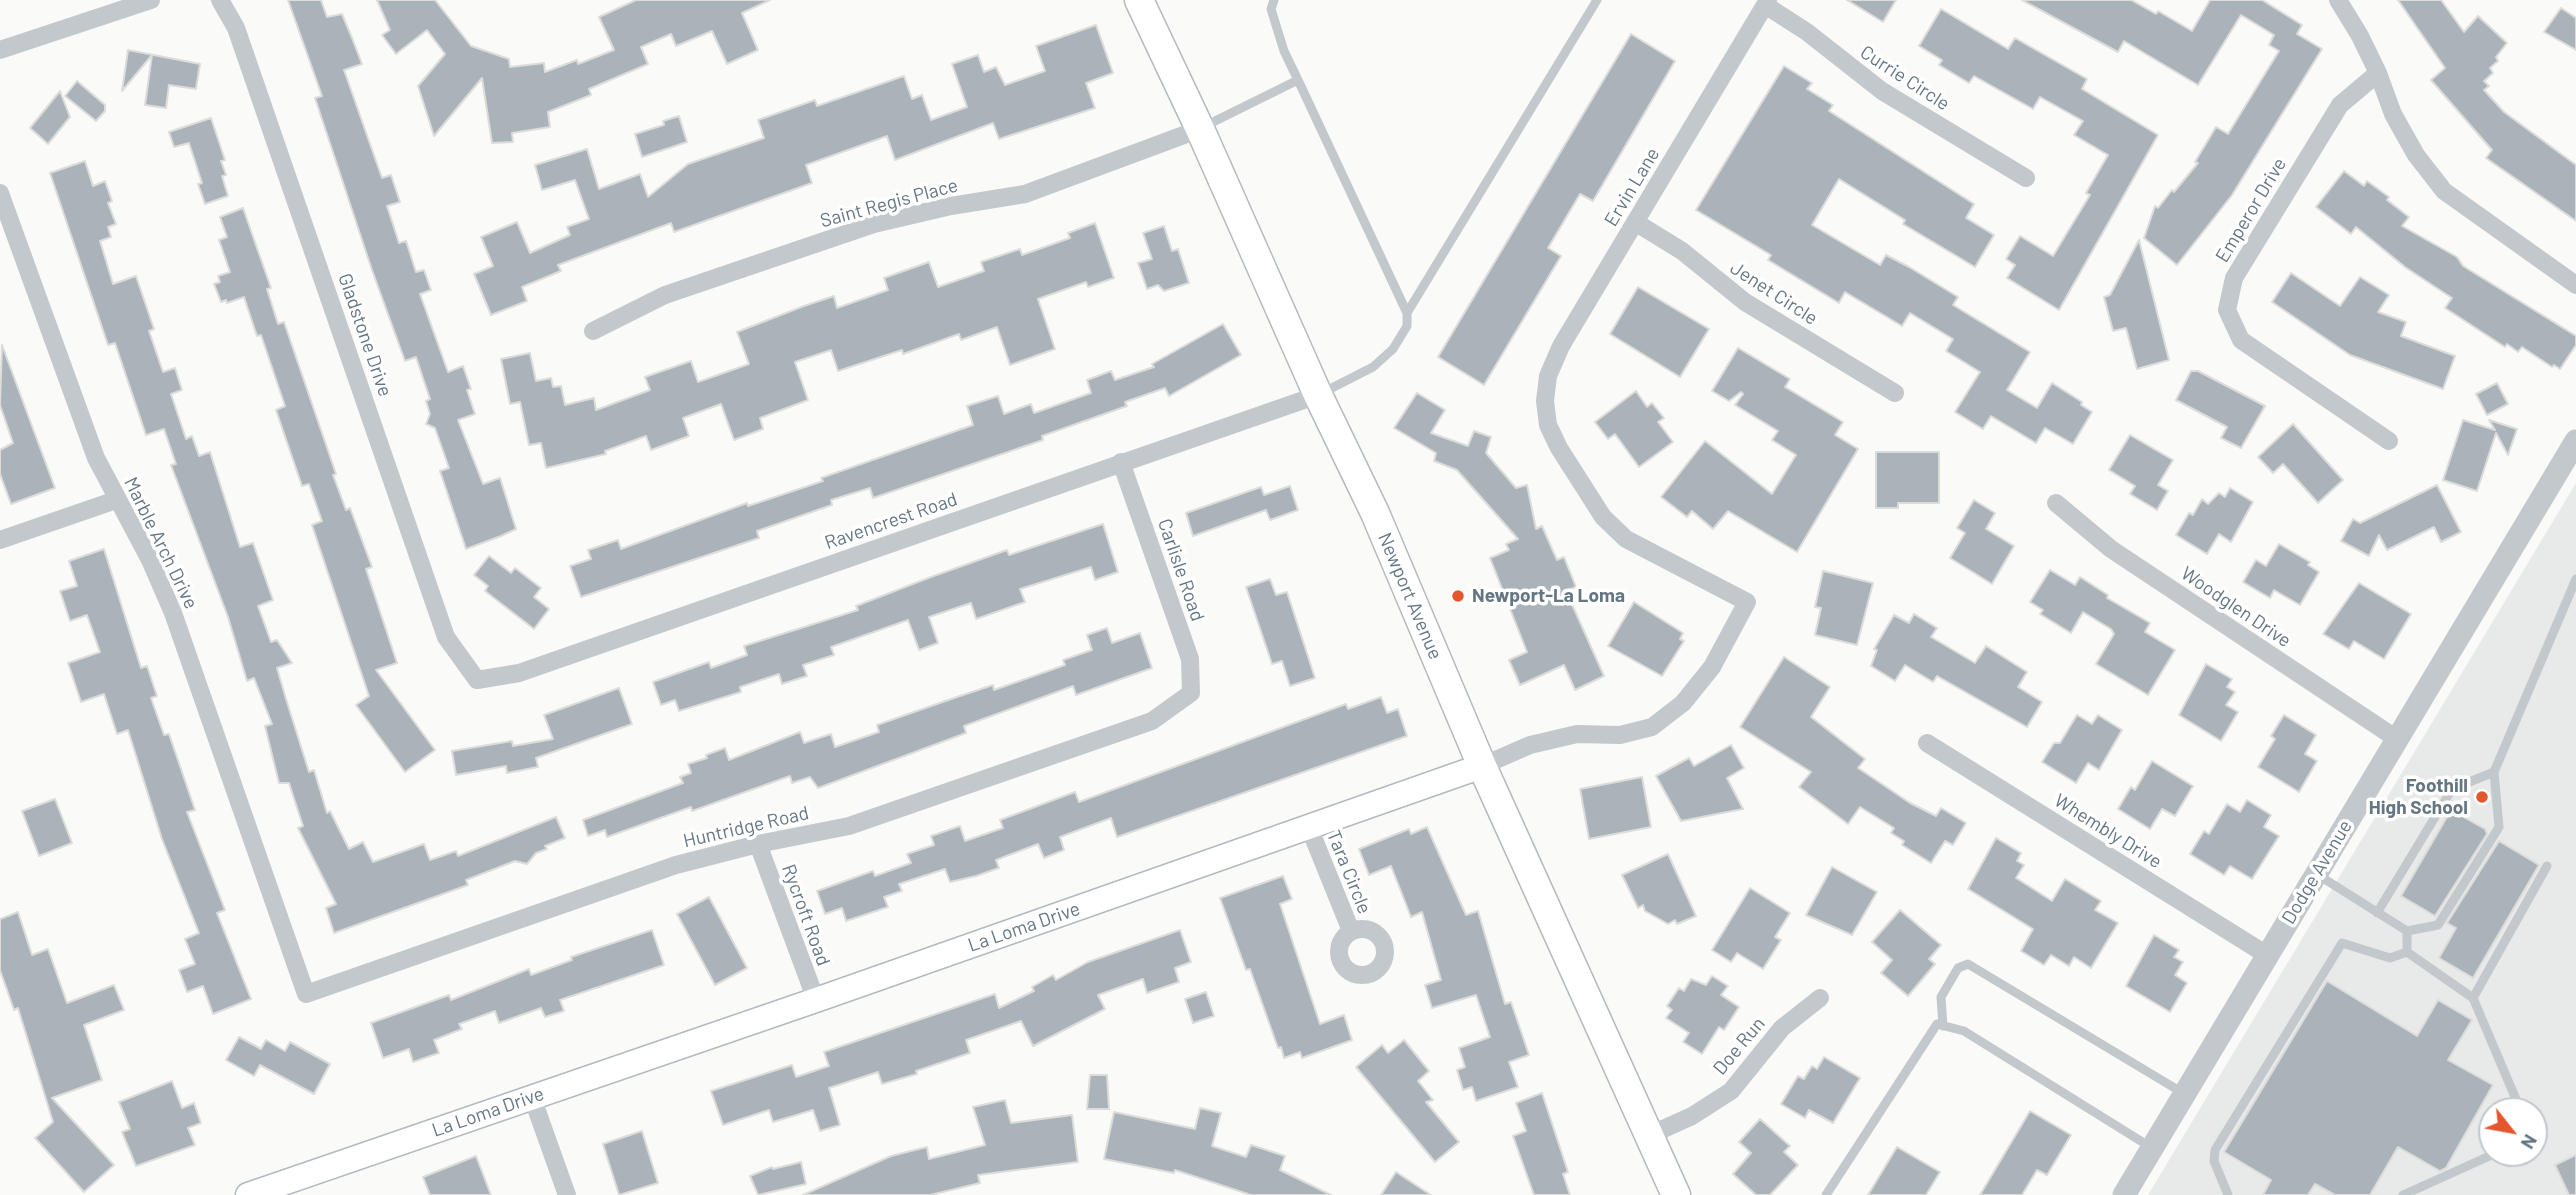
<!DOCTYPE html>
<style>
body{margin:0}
#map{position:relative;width:2576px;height:1195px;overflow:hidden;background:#fafaf8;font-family:Barlow,sans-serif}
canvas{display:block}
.north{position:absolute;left:2478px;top:1097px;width:70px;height:70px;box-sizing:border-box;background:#fff;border:2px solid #c1c8cd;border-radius:50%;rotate:121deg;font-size:19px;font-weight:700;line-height:28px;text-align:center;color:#657683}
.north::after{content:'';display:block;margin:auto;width:24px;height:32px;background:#e4572e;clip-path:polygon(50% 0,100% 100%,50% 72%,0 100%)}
</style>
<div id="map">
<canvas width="2576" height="1195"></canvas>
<div class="north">N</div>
</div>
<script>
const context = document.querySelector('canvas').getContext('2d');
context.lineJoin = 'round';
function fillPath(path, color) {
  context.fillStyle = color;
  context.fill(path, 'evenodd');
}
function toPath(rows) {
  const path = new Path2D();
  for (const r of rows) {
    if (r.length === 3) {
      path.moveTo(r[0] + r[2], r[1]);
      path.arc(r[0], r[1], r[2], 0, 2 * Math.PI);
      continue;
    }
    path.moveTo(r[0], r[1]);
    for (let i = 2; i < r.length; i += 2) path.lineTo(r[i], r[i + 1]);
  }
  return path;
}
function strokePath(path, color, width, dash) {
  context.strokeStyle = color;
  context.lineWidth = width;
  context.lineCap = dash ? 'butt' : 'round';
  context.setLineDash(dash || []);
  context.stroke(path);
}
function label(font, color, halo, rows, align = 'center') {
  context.font = font + ' Barlow,sans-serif';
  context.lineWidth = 7;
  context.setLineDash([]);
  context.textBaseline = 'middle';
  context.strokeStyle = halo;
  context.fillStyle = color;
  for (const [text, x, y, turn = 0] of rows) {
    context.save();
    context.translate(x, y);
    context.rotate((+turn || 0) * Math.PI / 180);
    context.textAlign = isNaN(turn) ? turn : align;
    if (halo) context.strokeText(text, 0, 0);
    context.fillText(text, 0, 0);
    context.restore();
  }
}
fillPath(toPath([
 [2576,483,2576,1195,2148,1195],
 [2492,1111,2534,1111,2534,1153,2492,1153]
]), '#e8e9e9');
const building = toPath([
 [288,0,321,0,327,17,342,14,352,38,362,64,344,70,382,178,391,175,400,202,387,206,399,243,406,241,416,272,424,270,431,290,420,294,448,372,463,366,471,389,467,390,475,414,458,420,483,484,500,478,516,529,501,536,466,549,440,471,449,468,435,428,426,424,430,414,426,401,430,399,416,357,405,361,372,270,315,98,322,96,288,0],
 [377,0,435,0,471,46,509,59,510,67,544,63,545,72,577,60,578,64,614,50,599,17,636,0,770,0,742,13,758,50,727,64,712,31,676,46,671,34,641,47,648,64,589,89,591,95,548,112,550,127,512,133,513,142,492,143,482,78,434,136,418,86,445,54,427,30,396,54,382,35,390,30,377,0],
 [1847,0,1896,0,1883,22,1847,0],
 [2022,0,2131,0,2156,14,2158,11,2192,31,2210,0,2262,0,2302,25,2297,34,2322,49,2232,195,2177,265,2144,238,2155,206,2158,208,2172,190,2174,192,2198,163,2195,162,2216,127,2228,134,2279,51,2269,45,2274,35,2241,15,2198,85,2124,41,2118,52,2022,0],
 [2398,0,2441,0,2464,32,2478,16,2507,43,2496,57,2498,61,2490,68,2493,73,2484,81,2489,86,2484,90,2504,112,2576,165,2576,221,2486,158,2492,150,2431,80,2445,68,2398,0],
 [2561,8,2576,18,2576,50,2544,32,2561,8],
 [1941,9,2008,49,2015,38,2087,79,2082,89,2158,135,2059,310,2007,278,2015,265,2006,259,2020,236,2053,256,2090,195,2086,193,2108,155,2074,135,2083,121,2040,97,2033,109,1974,76,1969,83,1939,65,1942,60,1919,46,1941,9],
 [1096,25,1113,73,1086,83,1095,108,999,139,993,123,895,160,887,136,806,165,812,183,674,232,671,223,558,265,561,271,522,287,527,301,491,315,474,274,493,266,481,237,517,222,530,253,570,235,567,227,589,219,575,180,542,190,535,165,587,149,599,189,640,174,648,197,688,164,764,138,758,120,815,100,817,106,904,76,912,99,922,95,931,120,967,107,952,64,978,55,984,72,996,67,1005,85,1045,71,1036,46,1096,25],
 [1631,34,1675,61,1593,201,1580,194,1548,248,1561,256,1484,385,1438,357,1631,34],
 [128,50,200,64,196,89,169,85,166,108,145,105,152,55,122,91,128,50],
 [1784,66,1812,83,1807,89,1833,105,1829,111,1974,204,1966,218,1994,235,1975,267,1903,224,1905,220,1839,179,1812,225,1880,265,1886,255,1909,267,1958,297,1953,305,2030,352,2007,390,2037,408,2052,383,2082,402,2081,405,2092,412,2073,444,2045,428,2036,443,1991,416,1983,429,1955,412,1980,372,1946,351,1953,339,1910,313,1902,326,1845,292,1839,303,1768,260,1771,255,1696,210,1784,66],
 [77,81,105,105,105,111,96,121,65,96,77,81],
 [60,91,70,117,48,144,30,128,60,91],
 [679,116,687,142,642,157,635,134,664,125,663,121,679,116],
 [211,118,225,160,221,161,226,175,222,176,228,196,205,204,198,184,202,183,189,143,174,147,169,132,211,118],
 [85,161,93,186,105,181,112,201,108,203,116,224,108,227,111,237,100,241,113,284,136,276,154,329,149,331,163,372,175,368,182,390,171,394,186,439,192,436,199,456,210,452,240,547,253,543,273,600,258,606,271,642,277,640,292,663,277,668,286,699,309,772,314,770,327,813,330,811,349,849,363,842,373,862,424,844,430,860,456,851,458,856,556,817,565,838,545,846,547,849,536,853,527,864,515,861,466,880,468,885,334,933,326,908,336,904,298,828,303,826,289,783,279,783,265,726,272,724,254,678,247,681,228,617,171,465,176,464,164,429,146,435,115,343,108,345,50,173,85,161],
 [2344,171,2364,186,2367,181,2389,197,2387,200,2409,217,2402,226,2457,257,2463,266,2576,336,2576,345,2560,369,2554,365,2552,367,2522,347,2518,352,2507,344,2505,347,2445,308,2452,298,2405,267,2356,227,2351,234,2316,207,2344,171],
 [243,208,271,288,267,289,278,324,284,322,336,474,333,475,346,510,350,508,372,567,366,569,397,663,376,670,435,750,405,772,356,705,369,696,312,525,322,521,309,484,302,486,276,410,285,406,261,335,257,336,244,297,227,303,226,300,221,302,214,284,220,282,218,276,230,272,219,240,227,237,220,217,243,208],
 [1095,223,1114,278,1088,287,1086,282,1038,299,1055,349,1010,365,997,327,961,340,959,334,903,354,902,350,838,371,831,350,795,362,808,400,760,418,763,429,734,440,721,404,683,418,689,436,651,450,646,436,605,451,606,454,546,468,541,443,529,445,520,402,510,404,501,359,530,353,536,381,551,378,553,387,561,386,565,405,594,398,596,410,650,390,645,377,691,361,698,382,749,364,737,332,804,306,834,296,837,308,888,290,884,278,929,262,938,287,984,271,981,262,1020,249,1022,255,1070,238,1068,233,1095,223],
 [1164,226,1172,251,1178,249,1189,283,1164,291,1158,285,1147,289,1138,263,1152,259,1143,233,1164,226],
 [2139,240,2169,360,2137,369,2126,328,2113,331,2104,297,2110,295,2139,240],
 [2291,273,2340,306,2360,277,2389,295,2378,312,2406,322,2401,336,2455,356,2443,389,2350,355,2272,302,2291,273],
 [1638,287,1709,329,1680,377,1610,334,1638,287],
 [1223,324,1241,355,1169,396,1165,388,1125,402,1127,406,1042,436,1043,440,873,498,870,488,831,500,832,505,757,531,759,538,581,597,570,566,591,559,588,550,618,540,621,549,747,503,748,506,823,481,821,478,973,425,967,406,998,396,1004,414,1031,404,1034,413,1091,393,1087,380,1111,371,1115,380,1154,367,1152,364,1223,324],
 [2,345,55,488,11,504,0,474,0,450,13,443,0,405,2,345],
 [1738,348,1790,379,1785,387,1843,422,1835,435,1858,449,1797,552,1728,511,1713,529,1692,511,1687,517,1661,497,1705,441,1772,494,1796,455,1772,440,1778,431,1735,405,1743,394,1741,392,1729,401,1712,391,1738,348],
 [2191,371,2198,371,2265,406,2241,448,2221,438,2227,427,2176,400,2191,371],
 [2497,383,2508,404,2487,415,2476,394,2497,383],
 [1636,391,1647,407,1652,403,1664,418,1658,422,1673,442,1639,467,1615,434,1608,439,1595,422,1636,391],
 [1417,393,1445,410,1431,433,1468,446,1474,431,1491,437,1486,453,1516,488,1527,485,1536,529,1542,526,1557,560,1564,557,1576,587,1566,591,1604,676,1575,690,1564,665,1520,685,1509,660,1527,652,1490,558,1509,550,1506,544,1518,539,1457,470,1434,461,1436,453,1394,428,1417,393],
 [2463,420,2495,430,2489,420,2517,429,2508,455,2496,433,2477,491,2443,480,2463,420],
 [2293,424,2343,480,2318,503,2283,464,2273,473,2258,457,2293,424],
 [2130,435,2173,460,2158,485,2168,491,2157,510,2130,494,2135,486,2109,470,2130,435],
 [1876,452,1939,452,1939,503,1898,503,1898,508,1876,508,1876,452],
 [2437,485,2461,532,2441,542,2434,527,2387,550,2379,535,2369,556,2341,541,2353,519,2360,523,2437,485],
 [1290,486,1298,510,1270,520,1266,510,1193,536,1186,513,1261,487,1264,495,1290,486],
 [2230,488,2253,502,2231,542,2219,534,2207,554,2176,535,2189,513,2193,515,2202,499,2208,504,2219,493,2225,497,2230,488],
 [1974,500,1995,513,1986,529,2014,546,1992,584,1950,558,1965,533,1957,528,1974,500],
 [1103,524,1118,572,1095,580,1091,567,1020,589,1025,602,976,619,971,603,929,617,938,643,919,650,908,620,831,647,834,655,803,665,807,676,782,684,779,674,740,687,741,692,679,711,675,700,661,705,653,682,709,662,711,668,747,655,744,646,858,610,856,606,931,577,1007,550,1009,555,1103,524],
 [2279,544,2310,562,2308,565,2319,572,2300,605,2274,590,2270,598,2243,582,2256,560,2266,566,2279,544],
 [104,549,141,668,147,666,157,696,151,698,164,735,169,734,195,810,187,812,225,910,217,913,251,999,213,1014,203,986,187,992,179,970,195,964,185,939,199,933,162,839,128,730,117,734,104,694,81,702,68,663,100,652,87,615,70,621,60,591,77,586,69,561,104,549],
 [489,556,511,573,515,568,541,588,534,597,549,609,534,629,485,591,488,586,474,575,489,556],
 [2050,570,2075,585,2080,577,2108,595,2107,598,2150,623,2145,632,2175,650,2148,695,2096,664,2114,634,2111,629,2083,612,2071,633,2040,614,2043,610,2030,602,2050,570],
 [1823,571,1873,583,1857,645,1815,635,1821,608,1815,607,1823,571],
 [1270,579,1276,595,1287,592,1315,678,1290,686,1282,661,1272,664,1246,587,1270,579],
 [2359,583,2411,614,2384,659,2354,641,2349,649,2323,634,2359,583],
 [1634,602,1683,633,1680,639,1684,641,1662,676,1608,646,1634,602],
 [1914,614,1937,628,1931,637,1975,663,1986,646,2027,672,2018,687,2042,702,2027,727,1937,676,1933,682,1905,665,1895,681,1871,666,1877,650,1874,649,1894,615,1909,623,1914,614],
 [1107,628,1112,643,1140,633,1152,668,1076,695,1073,686,964,726,966,733,818,788,810,777,792,783,790,776,692,811,691,807,607,837,605,830,588,836,583,820,683,783,680,777,691,773,688,764,707,758,706,755,725,748,729,760,800,732,804,743,831,734,835,747,879,732,877,725,954,698,993,685,994,690,1065,665,1063,660,1092,650,1087,635,1107,628],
 [1784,657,1830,687,1811,717,1865,759,1858,768,1910,803,1936,816,1941,808,1966,823,1953,845,1945,841,1931,863,1902,845,1904,841,1891,833,1894,828,1860,807,1848,824,1799,787,1811,772,1740,727,1784,657],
 [2206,664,2232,679,2227,687,2235,692,2226,705,2238,712,2221,741,2179,715,2206,664],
 [619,688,632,724,536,758,538,767,507,773,506,766,456,775,452,751,512,741,513,746,553,739,544,715,619,688],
 [1381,697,1387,713,1398,709,1407,736,1117,837,1111,818,1060,837,1064,850,1044,858,1038,844,996,860,999,868,976,876,950,882,945,869,899,884,902,891,884,897,888,907,846,921,842,908,825,914,817,891,873,871,875,876,911,863,907,854,934,845,931,836,960,826,965,841,1003,828,1000,820,1075,792,1079,802,1346,704,1348,709,1381,697],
 [2077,715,2092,724,2098,715,2122,730,2099,770,2088,763,2076,783,2042,762,2054,743,2060,743,2077,715],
 [2284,715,2316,735,2305,754,2317,761,2299,792,2258,767,2275,739,2271,736,2284,715],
 [1731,745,1744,768,1727,778,1743,809,1681,821,1656,776,1689,758,1694,766,1731,745],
 [2152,761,2193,786,2175,816,2162,809,2150,829,2118,809,2131,787,2135,790,2152,761],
 [1642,777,1651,827,1589,839,1580,789,1642,777],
 [55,799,72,843,39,856,22,811,55,799],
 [2247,800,2271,815,2264,827,2279,836,2252,879,2230,866,2224,875,2190,854,2204,831,2209,834,2227,804,2240,812,2247,800],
 [2451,810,2485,829,2487,834,2435,916,2401,896,2451,810],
 [1427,827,1466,915,1478,911,1505,1004,1511,1002,1529,1055,1509,1062,1518,1087,1476,1101,1472,1087,1463,1090,1457,1070,1465,1067,1459,1048,1490,1037,1476,995,1432,1008,1425,985,1441,980,1422,912,1411,917,1391,866,1369,875,1359,849,1409,829,1411,834,1427,827],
 [1996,838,2021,853,2017,861,2024,865,2016,878,2052,901,2065,879,2101,901,2095,910,2118,923,2091,968,2074,957,2069,966,2051,955,2044,965,2021,951,2033,929,1968,889,1996,838],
 [2499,841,2539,865,2473,978,2439,958,2456,928,2447,923,2499,841],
 [1668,854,1696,916,1677,924,1675,920,1668,924,1645,911,1643,905,1638,908,1622,875,1668,854],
 [1832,867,1877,892,1852,935,1806,915,1832,867],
 [1283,876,1292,899,1280,904,1320,1024,1344,1015,1352,1040,1302,1058,1300,1052,1284,1058,1281,1047,1278,1048,1250,969,1246,970,1220,898,1283,876],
 [1750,888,1790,913,1775,937,1781,940,1763,969,1737,953,1731,962,1712,950,1750,888],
 [709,897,747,968,715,985,677,914,709,897],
 [1900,910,1941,945,1929,959,1935,964,1908,996,1881,973,1892,960,1872,942,1900,910],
 [18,912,32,955,48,949,67,1003,114,985,124,1010,84,1025,102,1080,52,1098,114,1165,84,1192,35,1138,53,1122,18,1008,14,1010,0,970,0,919,18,912],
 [652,930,664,965,560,1000,564,1011,545,1017,541,1008,499,1023,495,1011,459,1024,462,1029,434,1040,439,1053,413,1062,409,1049,383,1058,371,1023,449,995,451,1000,529,969,531,975,572,960,571,957,652,930],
 [1180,930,1191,962,1175,968,1179,982,1147,993,1143,979,1098,995,1105,1009,1033,1046,1021,1021,966,1040,970,1053,916,1071,917,1074,882,1084,878,1072,829,1088,840,1125,820,1131,813,1110,773,1122,769,1110,723,1125,711,1091,792,1065,796,1077,829,1066,824,1052,995,994,999,1008,1034,991,1032,987,1053,975,1056,980,1088,962,1180,930],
 [2154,935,2179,950,2174,957,2183,962,2175,975,2187,983,2170,1012,2126,986,2154,935],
 [1712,976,1728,986,1721,995,1739,1007,1724,1030,1719,1027,1702,1054,1683,1042,1689,1033,1666,1018,1672,1010,1667,1006,1679,988,1684,991,1691,979,1706,985,1712,976],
 [2327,981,2417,1036,2438,1000,2472,1020,2448,1060,2493,1085,2446,1168,2440,1171,2398,1147,2370,1195,2335,1195,2315,1184,2308,1195,2263,1195,2271,1180,2224,1152,2327,981],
 [1206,992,1214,1016,1193,1023,1185,999,1206,992],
 [239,1037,261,1049,266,1040,285,1051,290,1042,330,1064,314,1094,260,1065,254,1076,226,1060,239,1037],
 [1404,1040,1429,1071,1418,1081,1433,1100,1426,1102,1459,1142,1435,1162,1356,1067,1382,1045,1388,1053,1404,1040],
 [1824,1057,1860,1078,1833,1123,1809,1110,1805,1118,1781,1104,1798,1076,1804,1079,1812,1066,1817,1069,1824,1057],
 [1090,1075,1107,1075,1109,1109,1087,1109,1090,1075],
 [172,1081,182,1108,194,1103,201,1123,188,1128,195,1145,136,1166,122,1132,130,1129,119,1102,172,1081],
 [1542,1093,1568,1172,1563,1174,1570,1195,1534,1195,1513,1136,1526,1131,1516,1103,1542,1093],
 [1005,1100,1011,1123,1072,1115,1078,1162,978,1175,980,1183,930,1195,803,1195,891,1156,927,1147,929,1159,985,1145,973,1107,1005,1100],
 [1200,1108,1221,1113,1212,1146,1246,1157,1251,1145,1285,1156,1280,1170,1331,1195,1251,1195,1175,1170,1174,1173,1104,1159,1114,1112,1195,1129,1200,1108],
 [2030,1111,2071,1135,2047,1175,2037,1170,2022,1195,1980,1195,2030,1111],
 [1760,1119,1790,1146,1784,1152,1798,1165,1770,1195,1756,1195,1733,1174,1751,1153,1739,1142,1760,1119],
 [642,1131,658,1183,619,1195,603,1144,642,1131],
 [1897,1147,1940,1172,1926,1195,1868,1195,1897,1147],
 [2576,1155,2576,1195,2569,1195,2555,1165,2576,1155],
 [476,1156,491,1195,430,1195,423,1177,476,1156],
 [801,1162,806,1184,758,1195,750,1176,772,1167,773,1169,801,1162],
 [1396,1172,1431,1195,1381,1195,1396,1172]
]);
fillPath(building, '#aab3b9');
strokePath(building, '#dcdcda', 2);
const secondary = toPath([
 [248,1195,816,1000,1482,766]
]);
const primary = toPath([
 [1139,0,1200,129,1318,395,1375,513,1482,766,1676,1195]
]);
strokePath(secondary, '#b3babf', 27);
strokePath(primary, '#b5babe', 31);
strokePath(toPath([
 [1274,0,1271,9,1284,51,1298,80],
 [1203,127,1298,80,1407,313,1407,326,1393,349,1373,367,1322,393],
 [1407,313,1597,0],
 [2318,875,2407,931,2438,925,2499,827,2494,772,2576,579],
 [2377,913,2452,789,2494,772],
 [2407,952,2473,998,2521,1111],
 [2407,952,2407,931],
 [2473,998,2547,866],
 [1943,1026,1941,997,1958,968,1968,964,2183,1093],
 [1826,1195,1937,1024,1964,1031,2152,1148],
 [2228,1195,2214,1161,2215,1150,2342,943,2390,958,2407,952],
 [2403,1195,2496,1153]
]), '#c3c8cc', 9);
strokePath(toPath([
 [220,0,236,28,446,637,477,680,519,673,1318,395],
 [2338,0,2360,36,2378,73,2393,114,2416,155,2444,191,2576,285],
 [1765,5,1807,32,1882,91,2026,178],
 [0,50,151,0],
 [2378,73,2340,105,2234,278,2227,310,2241,340,2389,441],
 [0,193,96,458,150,560,173,613,306,994,676,865,758,844,849,826,1152,721,1191,693,1190,659,1121,462],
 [1635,222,1682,251,1745,302,1895,393],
 [593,331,665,295,874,224,951,206,1025,194,1200,129],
 [2056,503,2111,549,2397,739],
 [0,540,116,500],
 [1927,743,2267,955],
 [1482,766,1530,745,1577,734,1620,735,1652,727,1683,703,1712,667,1747,602,1626,539,1603,517,1559,448,1548,425,1545,401,1548,376,1561,346,1768,0],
 [1309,827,1351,931],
 [758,844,816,1000],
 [1362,952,23],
 [532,1097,567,1195],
 [1650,1135,1692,1116,1731,1091,1782,1028,1820,998]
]), '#c3c8cc', 18);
strokePath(toPath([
 [2124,1195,2576,441]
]), '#c3c8cc', 23);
strokePath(secondary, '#fff', 24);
strokePath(primary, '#fff', 28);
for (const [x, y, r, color] of [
 [1458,596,7,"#e4572e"],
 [2482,797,7,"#e4572e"]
]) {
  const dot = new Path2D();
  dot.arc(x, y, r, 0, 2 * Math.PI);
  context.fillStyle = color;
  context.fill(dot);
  strokePath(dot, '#fff', 2.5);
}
label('19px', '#657683', '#fff', [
 ["Currie Circle",1905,78,33],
 ["Ervin Lane",1632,187,-59],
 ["Saint Regis Place",889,203,-15],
 ["Emperor Drive",2251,210,-59],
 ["Jenet Circle",1774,293,33],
 ["Gladstone Drive",365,335,71],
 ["Ravencrest Road",891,521,-19],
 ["Marble Arch Drive",161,543,64],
 ["Carlisle Road",1181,570,71],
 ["Newport Avenue",1410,596,67],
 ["Woodglen Drive",2236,607,34],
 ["Huntridge Road",746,827,-13],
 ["Whembly Drive",2108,831,32],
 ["Tara Circle",1349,872,68],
 ["Dodge Avenue",2317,872,-59],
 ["Rycroft Road",806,915,70],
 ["La Loma Drive",1024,927,-19],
 ["Doe Run",1739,1046,-50],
 ["La Loma Drive",488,1112,-19]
]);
label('bold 19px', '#657683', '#fff', [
 ["Newport-La Loma",1472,596],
 ["Foothill",2468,786,"right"],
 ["High School",2468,808,"right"]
], 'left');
</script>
